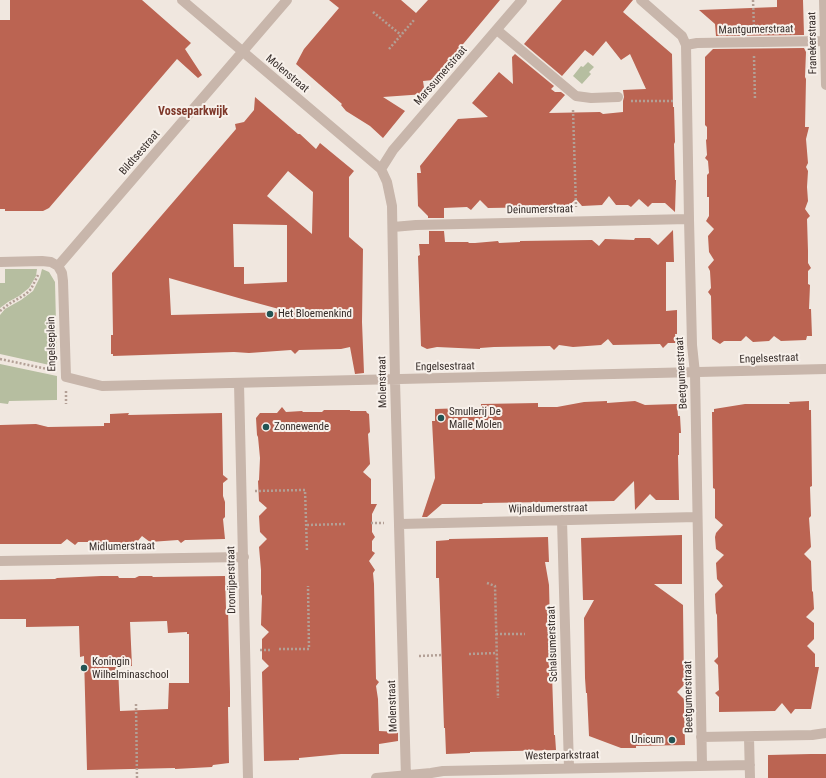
<!DOCTYPE html>
<style>
body{margin:0}
canvas{display:block;background:#f0e7df}
</style>
<canvas width="826" height="778"></canvas>
<script>
const context = document.querySelector('canvas').getContext('2d');
context.lineJoin = 'round';
function fillPath(path, color) {
  context.fillStyle = color;
  context.fill(path, 'evenodd');
}
function toPath(rows) {
  const path = new Path2D();
  for (const r of rows) {
    path.moveTo(r[0], r[1]);
    for (let i = 2; i < r.length; i += 2) path.lineTo(r[i], r[i + 1]);
  }
  return path;
}
function strokePath(path, color, width, dash) {
  context.strokeStyle = color;
  context.lineWidth = width;
  context.lineCap = dash ? 'butt' : 'round';
  context.setLineDash(dash || []);
  context.stroke(path);
}
function label(font, color, halo, rows, align = 'center') {
  context.font = font + ' "Roboto Condensed",sans-serif';
  context.lineWidth = 4;
  context.setLineDash([]);
  context.textBaseline = 'middle';
  context.strokeStyle = halo;
  context.fillStyle = color;
  for (const [text, x, y, turn = 0] of rows) {
    context.save();
    context.translate(x, y);
    context.rotate((+turn || 0) * Math.PI / 180);
    context.textAlign = isNaN(turn) ? turn : align;
    if (halo) context.strokeText(text, 0, 0);
    context.fillText(text, 0, 0);
    context.restore();
  }
}
fillPath(toPath([
 [588,62,594,67,589,72,591,74,582,84,573,76,581,66,583,67],
 [5,269,37,269,36,276,29,288,19,296,8,302,0,308,0,283,5,283],
 [42,269,49,272,55,282,57,365,54,366,0,354,0,315,5,309,21,300,33,291,40,277],
 [0,364,57,376,57,400,9,401,8,404,0,403]
]), '#b6bea0');
fillPath(toPath([
 [10,0,142,0,191,43,185,49,202,75,198,78,177,59,49,208,43,211,5,211,5,209,0,209,0,20,10,20],
 [329,0,401,0,416,13,428,0,500,0,433,80,423,81,425,94,383,97,405,111,383,138,370,126,346,111,341,105,342,104,296,64,304,49,339,8],
 [562,0,633,0,623,12,672,54,673,107,674,107,675,142,674,144,675,180,676,180,675,212,665,203,652,203,648,207,639,199,631,207,628,205,616,205,609,196,602,205,582,206,576,199,566,208,563,205,551,205,549,207,488,208,480,200,471,210,467,207,444,208,444,218,428,218,428,216,418,206,417,173,421,173,420,166,458,119,488,117,472,103,499,72,513,84,512,57,515,54,554,86,551,89,555,92,561,92,565,95,549,113,600,112,603,114,623,112,623,101,624,97,623,90,646,89,630,54,621,60,606,41,593,56,585,50,562,76,524,44],
 [777,0,803,0,804,35,716,36,715,24,699,10,777,7],
 [804,48,806,52,805,77,806,79,805,127,809,127,806,139,808,163,806,167,808,171,807,187,808,201,805,209,810,216,807,219,808,251,808,263,811,268,808,271,808,284,810,285,809,309,811,309,812,336,807,336,806,340,781,341,774,336,769,341,753,342,746,336,741,341,724,341,720,344,712,339,711,296,708,292,711,288,710,271,708,267,714,260,709,252,708,236,714,229,706,221,709,216,709,197,707,197,707,175,709,173,708,161,705,158,707,155,706,140,707,139,707,127,705,125,705,57,713,49],
 [255,97,298,134,300,134,316,149,320,143,354,171,349,177,349,237,363,249,362,322,364,373,355,374,350,347,341,349,299,350,295,354,291,350,249,353,234,352,113,356,113,354,111,354,111,335,113,335,112,273,236,129,235,124,244,122,254,110],
 [288,171,313,192,312,234,267,196],
 [233,224,287,225,287,282,244,284,244,267,234,267],
 [169,278,242,299,290,312,171,315],
 [673,230,674,262,666,262,666,311,677,310,677,334,675,334,676,343,668,343,663,348,660,344,613,345,608,339,601,345,573,347,559,345,554,350,550,346,494,347,480,348,480,349,437,347,427,349,421,346,418,256,420,255,419,244,429,244,429,231,444,231,445,242,468,242,469,243,475,243,498,241,499,243,520,242,520,241,592,240,599,246,605,239,634,240,635,238,650,238,658,245],
 [607,401,607,403,635,401,645,405,677,404,678,416,680,416,681,433,679,433,679,455,678,455,679,500,656,500,650,494,635,510,634,481,614,501,548,502,483,503,482,504,442,504,427,517,422,517,435,478,432,421,435,421,435,409,466,408,481,414,481,404,538,403,538,407,557,407,584,402],
 [809,401,809,410,811,410,812,486,810,487,811,516,809,518,811,547,804,554,811,561,812,591,813,592,814,609,806,617,814,623,814,639,807,646,815,654,815,667,819,667,811,709,795,709,791,714,782,703,775,711,719,712,719,697,715,693,719,690,718,665,714,661,718,657,717,615,716,613,715,594,723,586,717,579,716,563,724,555,716,549,715,537,716,533,723,525,715,518,715,489,713,488,712,412,714,412,714,409,745,404,790,404,789,402],
 [282,407,286,412,302,411,303,412,322,412,324,410,350,410,350,411,366,411,367,413,369,414,370,432,368,434,370,464,363,472,371,479,371,504,377,504,372,514,372,532,375,537,372,541,372,551,375,553,369,561,375,570,373,573,374,584,376,679,379,682,376,686,378,699,379,731,398,732,398,741,379,744,379,754,341,754,299,758,299,760,264,761,262,672,269,666,262,659,262,639,269,632,261,625,262,596,261,594,261,570,259,547,267,539,260,532,259,516,267,508,259,501,258,481,259,480,260,458,258,437,257,435,256,418,260,413,277,413],
 [129,413,128,415,222,413,223,475,228,479,223,483,223,496,225,502,225,517,223,519,225,539,187,540,185,540,181,543,178,540,150,542,142,536,136,543,120,543,119,542,108,542,106,543,91,544,89,542,78,542,75,545,67,539,61,544,0,544,0,425,36,424,48,427,104,426,104,423,110,423,110,414],
 [682,535,682,584,654,584,683,605,684,685,677,692,684,699,685,745,636,746,636,748,621,748,589,736,587,693,586,693,585,678,584,618,594,600,583,600,581,538],
 [548,537,549,562,545,562,549,585,551,667,549,667,551,675,552,674,554,735,555,735,556,750,470,752,470,753,446,754,445,728,444,728,439,578,436,578,436,541,449,540,449,539],
 [101,576,118,576,119,578,135,578,139,576,152,576,153,577,225,576,226,609,228,609,230,692,230,707,228,707,229,763,213,765,212,767,175,769,175,768,87,770,84,656,80,657,79,626,26,627,26,619,0,619,0,580,55,579,57,578],
 [167,621,168,633,187,632,187,634,189,634,189,683,169,683,168,709,120,711,118,667,132,666,130,622],
 [811,754,826,754,826,778,768,778,768,755]
]), '#bb6452');
strokePath(toPath([
 [753,0,754,27],
 [373,12,401,35],
 [389,49,414,20],
 [754,56,755,100],
 [631,101,674,101],
 [573,110,576,207],
 [0,311,9,304,26,294,31,289,38,275],
 [0,359,52,370],
 [66,391,66,404],
 [255,491,305,490,307,551],
 [371,523,384,523],
 [307,525,345,524],
 [487,583,495,586,498,698],
 [496,634,525,634],
 [279,649,309,649,308,586],
 [260,650,270,650],
 [469,654,497,653],
 [419,656,442,655],
 [136,704,137,778]
]), '#b3a096', 2.5, [2, 2]);
strokePath(toPath([
 [182,0,381,169,387,182,392,206,395,380,406,778],
 [641,0,682,36,686,45,689,219,692,345,695,373,702,765],
 [824,0,826,85],
 [497,30,576,96,591,98,618,97],
 [686,45,697,43,826,41],
 [381,169,393,150,522,0],
 [393,227,416,225,689,219],
 [0,262,42,261,51,262,58,266,62,273,63,281,66,377,102,386,826,369],
 [58,266,287,0],
 [239,383,248,778],
 [562,520,569,768],
 [400,524,697,517],
 [0,561,244,557],
 [701,737,812,735,826,733],
 [749,737,750,778],
 [376,778,431,773,443,771,750,765]
]), '#c8b6ab', 10);
for (const [x, y, r, color] of [
 [270,314,4,"#235454"],
 [441,418,4,"#235454"],
 [266,427,4,"#235454"],
 [84,668,4,"#235454"],
 [672,740,4,"#235454"]
]) {
  const dot = new Path2D();
  dot.arc(x, y, r, 0, 2 * Math.PI);
  context.fillStyle = color;
  context.fill(dot);
  strokePath(dot, '#f8f1eb', 1.5);
}
label('11px', '#362d2a', '#f8f1eb', [
 ["Mantgumerstraat",756,30,-1],
 ["Franekerstraat",813,43,-91],
 ["Molenstraat",287,74,40],
 ["Marssumerstraat",441,76,-49],
 ["Bildtsestraat",140,153,-49],
 ["Deinumerstraat",540,210,-1],
 ["Engelseplein",52,344,-91],
 ["Engelsestraat",769,359,-2],
 ["Engelsestraat",445,367,-1],
 ["Beetgumerstraat",682,373,-93],
 ["Molenstraat",383,382,-91],
 ["Wijnaldumerstraat",548,509,-1],
 ["Midlumerstraat",122,547,-1],
 ["Dronrijperstraat",232,580,-91],
 ["Schalsumerstraat",553,644,-92],
 ["Beetgumerstraat",689,697,-91],
 ["Molenstraat",393,706,-92],
 ["Westerparkstraat",562,756,-1]
]);
label('11px', '#362d2a', '#f8f1eb', [
 ["Het Bloemenkind",278,314],
 ["Smullerij De",449,412],
 ["Malle Molen",449,425],
 ["Zonnewende",274,427],
 ["Koningin",92,662],
 ["Wilhelminaschool",92,675],
 ["Unicum",664,740,"right"]
], 'left');
label('bold 12px', '#7e382a', '#f8f1eb', [
 ["Vosseparkwijk",193,112]
]);
</script>
